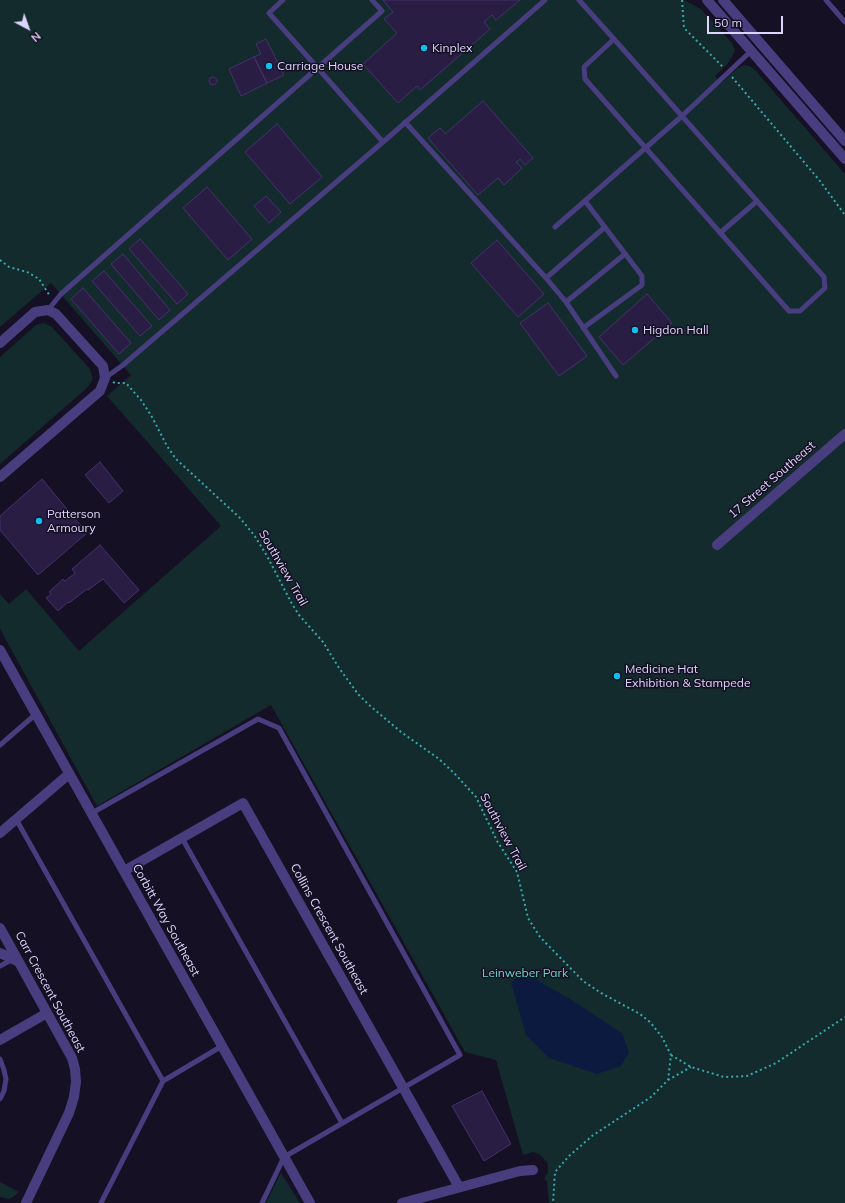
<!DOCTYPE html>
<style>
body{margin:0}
#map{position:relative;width:845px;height:1203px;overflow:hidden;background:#151023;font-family:Mulish,sans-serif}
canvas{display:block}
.north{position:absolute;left:8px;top:8px;width:40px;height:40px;-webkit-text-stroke:3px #151023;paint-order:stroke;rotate:139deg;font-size:11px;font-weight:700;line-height:16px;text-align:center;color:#ded5fc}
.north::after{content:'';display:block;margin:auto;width:14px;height:18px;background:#ded5fc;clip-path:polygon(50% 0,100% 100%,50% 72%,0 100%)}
.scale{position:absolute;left:707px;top:16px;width:76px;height:18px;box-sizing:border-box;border:2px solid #ded5fc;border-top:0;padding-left:5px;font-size:12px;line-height:14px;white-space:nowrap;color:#ded5fc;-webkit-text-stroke:3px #151023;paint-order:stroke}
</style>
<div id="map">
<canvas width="845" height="1203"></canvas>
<div class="north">N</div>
<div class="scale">50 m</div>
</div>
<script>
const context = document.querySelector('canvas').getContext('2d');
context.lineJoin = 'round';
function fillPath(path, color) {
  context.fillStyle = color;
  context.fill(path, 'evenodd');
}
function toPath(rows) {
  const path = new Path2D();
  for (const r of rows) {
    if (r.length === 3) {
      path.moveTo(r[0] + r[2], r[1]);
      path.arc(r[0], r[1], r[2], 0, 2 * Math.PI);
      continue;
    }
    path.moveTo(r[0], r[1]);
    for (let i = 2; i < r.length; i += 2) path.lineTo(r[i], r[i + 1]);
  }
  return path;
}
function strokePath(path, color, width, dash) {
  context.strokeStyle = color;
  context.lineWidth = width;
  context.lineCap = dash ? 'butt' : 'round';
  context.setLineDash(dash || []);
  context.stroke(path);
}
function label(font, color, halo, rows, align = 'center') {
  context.font = font + ' Mulish,sans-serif';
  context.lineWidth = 3;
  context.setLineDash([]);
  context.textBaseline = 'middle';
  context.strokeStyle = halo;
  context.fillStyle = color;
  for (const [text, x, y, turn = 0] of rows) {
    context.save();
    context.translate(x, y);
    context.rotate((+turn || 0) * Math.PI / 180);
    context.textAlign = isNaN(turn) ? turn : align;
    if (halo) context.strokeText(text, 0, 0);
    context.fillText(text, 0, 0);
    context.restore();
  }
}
fillPath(toPath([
 [0,0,684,0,701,9,732,43,735,51,729,62,715,76,721,83,738,68,744,65,750,66,755,70,845,174,845,1203,549,1203,547,1182,544,1178,548,1173,548,1168,547,1162,539,1154,533,1152,523,1155,496,1060,465,1052,271,705,97,806,0,629,0,594,9,604,26,589,79,651,221,526,107,396,131,375,51,283,0,327],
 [44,323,52,327,90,369,93,379,88,387,0,464,0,357,36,325],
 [281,1172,281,1173,300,1203,266,1203],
 [0,1182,19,1192,13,1197,9,1199,0,1197]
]), '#132b2d');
fillPath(toPath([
 [523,972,570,999,622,1033,629,1053,621,1066,597,1074,549,1058,526,1035,511,983]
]), '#0d1a3f');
const building = toPath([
 [383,0,520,0,496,20,492,15,484,22,490,29,420,90,417,86,398,103,363,64,397,33,384,19,393,12,383,0],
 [266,39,284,75,267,83,254,57,261,54,256,44,266,39],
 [254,57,267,83,241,96,229,69,254,57],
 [213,81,4],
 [483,101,533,158,525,165,520,159,516,162,522,168,504,185,498,178,478,195,428,138,440,128,445,134,483,101],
 [277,124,322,177,290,204,245,152,277,124],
 [207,187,252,239,228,260,183,208,207,187],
 [266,196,281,212,269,223,254,206,266,196],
 [140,239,188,294,177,304,129,249,140,239],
 [497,240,544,294,518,317,471,263,497,240],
 [123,254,170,310,159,320,111,264,123,254],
 [104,271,152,326,140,336,92,281,104,271],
 [83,288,131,343,119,354,71,299,83,288],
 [647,294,672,323,623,365,599,337,647,294],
 [548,303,587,356,559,376,520,323,548,303],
 [100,462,123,491,109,503,85,475,100,462],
 [42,479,87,533,38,575,0,530,0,516,42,479],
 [100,545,139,590,124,603,103,579,88,590,87,589,69,603,68,602,58,611,46,598,51,594,49,592,63,579,65,581,75,573,72,569,100,545],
 [482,1091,511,1144,484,1161,452,1106,482,1091]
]);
fillPath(building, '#291d43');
strokePath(building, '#44316d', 1);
strokePath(toPath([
 [682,0,684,28,724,68],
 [732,77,820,181,845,215],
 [0,260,9,267,27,272,39,279,50,296],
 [113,382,115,383,126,383,141,400,152,417,167,446,176,459,240,518,254,535,267,556,292,604,299,615,323,642,339,668,358,694,368,704,401,732,439,759,455,774,476,797,497,841,517,872,528,918,540,937,583,981,601,993,640,1014,650,1022,662,1037,671,1055,668,1080,651,1097,592,1136,569,1156,555,1172,553,1203],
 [671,1055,691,1067,724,1077,747,1076,776,1063,845,1017],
 [668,1080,691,1067]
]), '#37a8ae', 2, [2, 3]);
strokePath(toPath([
 [283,0,269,13,383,142],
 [579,0,614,39,824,277,825,288,800,311,789,311,585,79,584,67,614,39],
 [826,0,845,22],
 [405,122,546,278,566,302,616,376],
 [555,227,682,116,751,51],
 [720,233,757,201],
 [546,278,605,227],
 [566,302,625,254],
 [48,310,61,294,382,11,372,0],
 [583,328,642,285,642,276,585,201],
 [105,378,123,365,383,142,545,0],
 [0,745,36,714],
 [92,813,258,719,279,728,460,1055,284,1157,262,1203],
 [16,819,163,1081],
 [182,838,342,1123],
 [0,966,13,959],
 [0,1059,4,1070,6,1079,4,1091,0,1099],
 [101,1203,163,1081,222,1046]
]), '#483e7f', 5);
strokePath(toPath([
 [707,0,845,159],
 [723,0,845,141],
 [0,343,35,312,48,310,56,314,103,366,105,378,100,391,0,477],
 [717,545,845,434],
 [0,650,310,1203],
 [0,833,69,774],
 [124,871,243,803,459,1187],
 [0,928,72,1058,75,1069,76,1082,74,1097,69,1113,26,1203],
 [0,953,19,962],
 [0,1040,47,1013],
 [402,1203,520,1171,533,1170]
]), '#483e7f', 10);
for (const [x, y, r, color] of [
 [424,48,4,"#0fbeee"],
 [269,66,4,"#0fbeee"],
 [635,330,4,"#0fbeee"],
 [39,521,4,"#0fbeee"],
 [617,676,4,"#0fbeee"]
]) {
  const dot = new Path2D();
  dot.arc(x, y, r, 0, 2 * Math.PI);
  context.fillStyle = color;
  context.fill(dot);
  strokePath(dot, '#151023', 1.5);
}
label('12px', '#ded5fc', '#151023', [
 ["Kinplex",432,48],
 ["Carriage House",277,66],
 ["Higdon Hall",643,330],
 ["Patterson",47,514],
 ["Armoury",47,528],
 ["Medicine Hat",625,669],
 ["Exhibition & Stampede",625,683]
], 'left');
label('12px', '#ded5fc', '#151023', [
 ["17 Street Southeast",772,480,-41],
 ["Southview Trail",283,568,60],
 ["Southview Trail",503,832,62],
 ["Corbitt Way Southeast",166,920,61],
 ["Collins Crescent Southeast",329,929,61],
 ["Carr Crescent Southeast",50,992,62]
]);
label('12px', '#65d8c8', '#151023', [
 ["Leinweber Park",525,973]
]);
</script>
